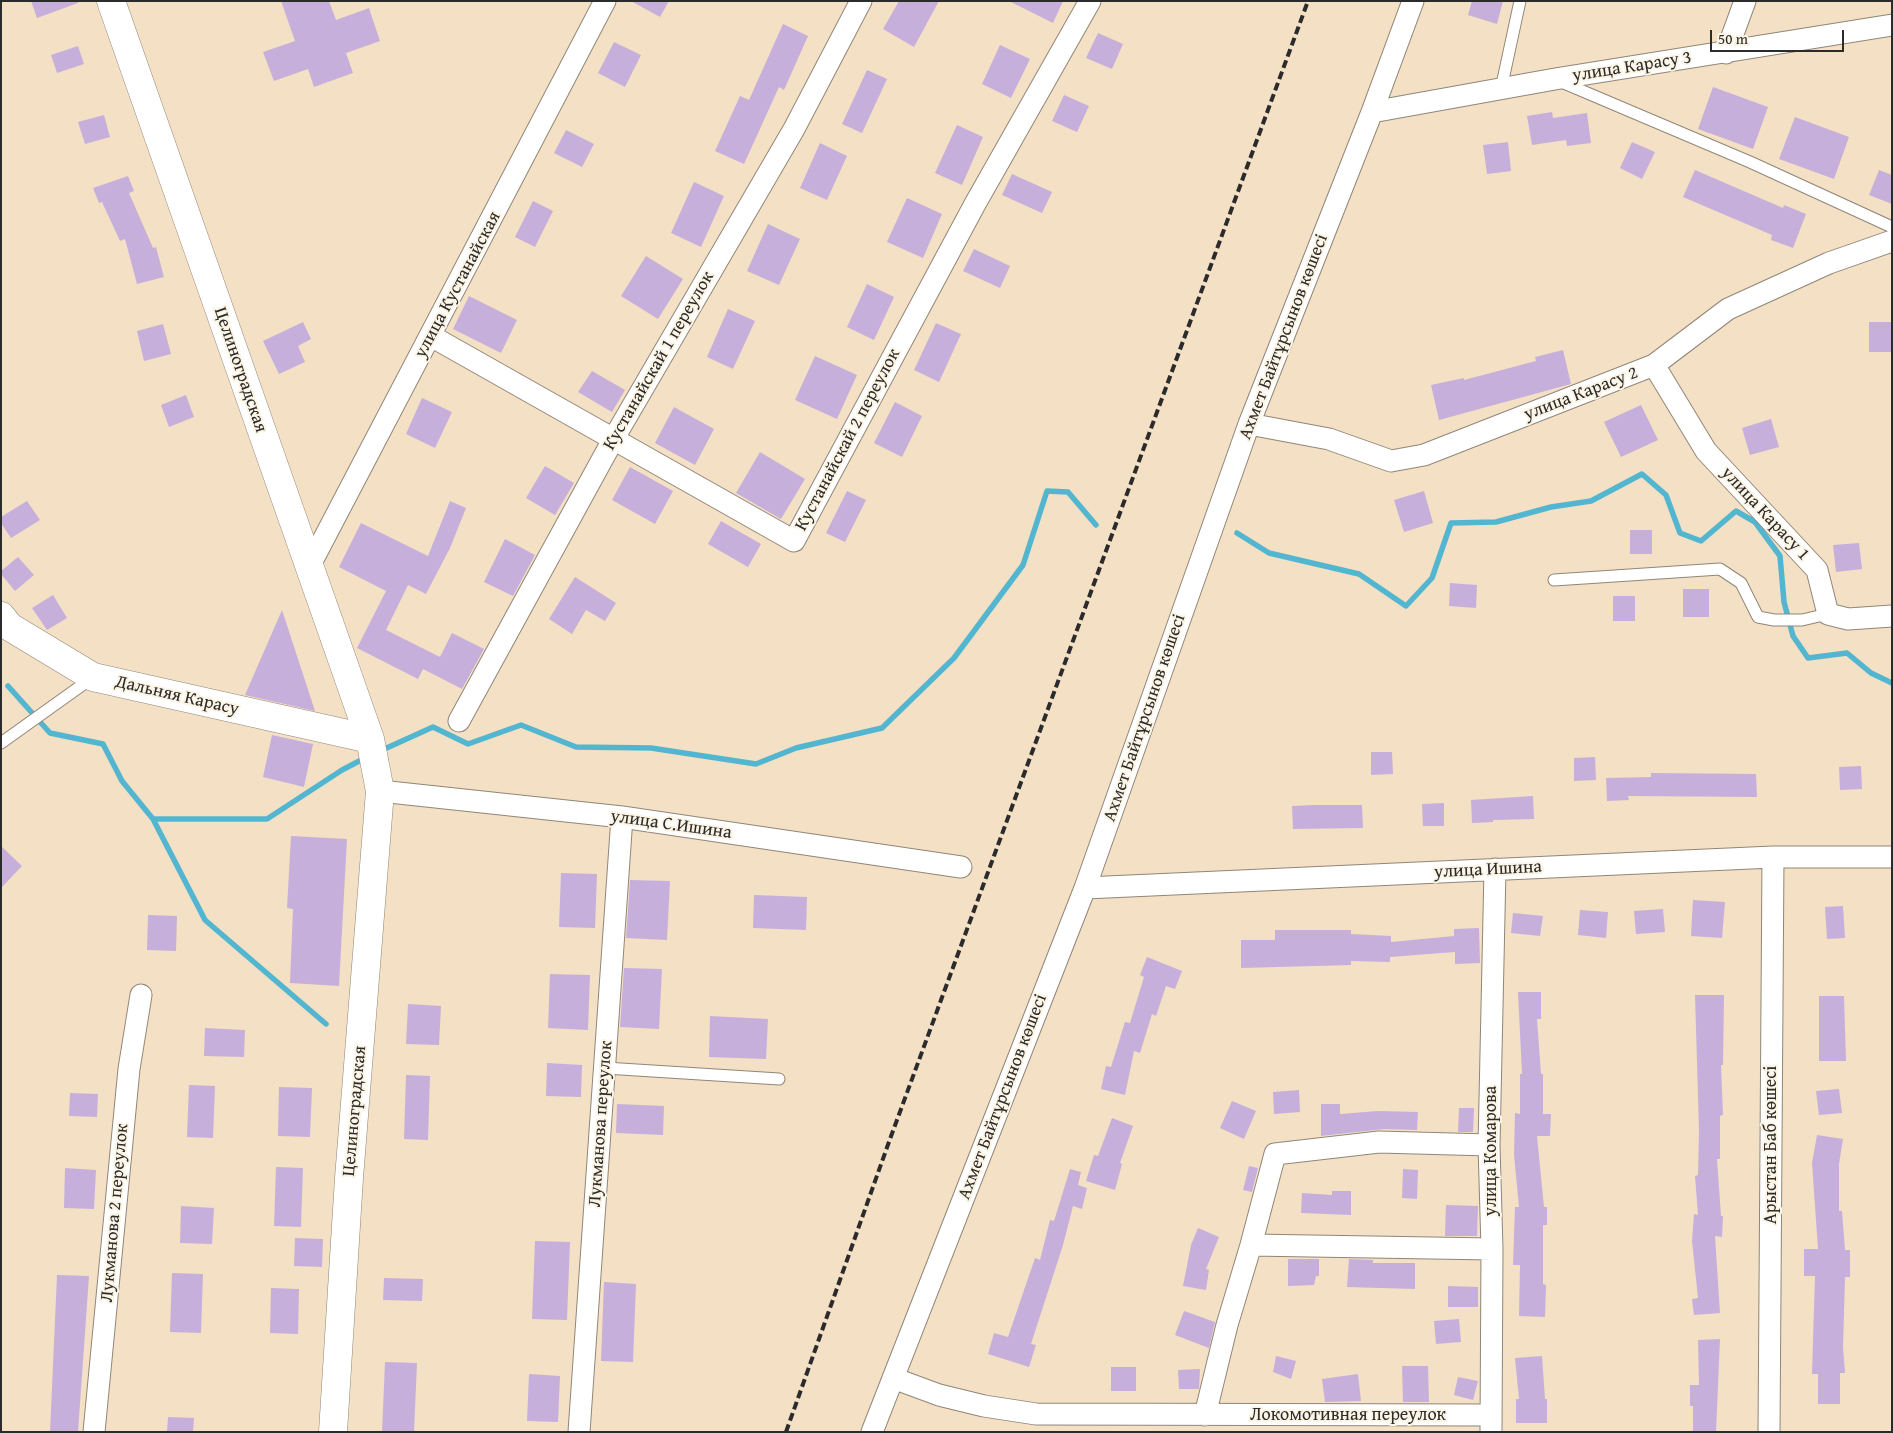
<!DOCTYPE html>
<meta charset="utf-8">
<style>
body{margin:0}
#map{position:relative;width:1893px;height:1433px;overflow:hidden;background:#f4e0c4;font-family:"Gentium Book Plus",serif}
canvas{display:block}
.frame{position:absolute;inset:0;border:2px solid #2b2b2b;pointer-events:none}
.scale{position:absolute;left:1710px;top:30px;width:134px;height:22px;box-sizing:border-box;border:2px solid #2b2b2b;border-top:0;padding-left:6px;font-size:15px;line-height:18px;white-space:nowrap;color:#2b2b2b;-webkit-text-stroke:4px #fcf5e5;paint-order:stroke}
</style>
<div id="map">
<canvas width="1893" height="1433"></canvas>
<div class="frame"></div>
<div class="scale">50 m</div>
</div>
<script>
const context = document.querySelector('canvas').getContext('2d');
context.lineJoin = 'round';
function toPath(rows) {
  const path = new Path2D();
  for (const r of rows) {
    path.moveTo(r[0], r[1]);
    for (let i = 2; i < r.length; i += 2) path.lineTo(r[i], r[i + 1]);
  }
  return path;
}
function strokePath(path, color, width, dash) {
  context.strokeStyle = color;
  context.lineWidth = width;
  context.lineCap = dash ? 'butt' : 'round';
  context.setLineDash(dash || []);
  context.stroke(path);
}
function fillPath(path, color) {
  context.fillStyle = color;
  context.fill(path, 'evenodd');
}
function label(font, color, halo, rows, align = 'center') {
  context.font = font + ' "Gentium Book Plus",serif';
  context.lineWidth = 4;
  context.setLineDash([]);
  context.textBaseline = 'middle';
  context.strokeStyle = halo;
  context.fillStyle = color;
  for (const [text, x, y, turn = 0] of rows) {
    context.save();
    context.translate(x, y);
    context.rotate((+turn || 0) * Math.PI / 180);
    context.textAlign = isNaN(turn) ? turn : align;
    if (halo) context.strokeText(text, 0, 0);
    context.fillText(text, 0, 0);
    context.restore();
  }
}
strokePath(toPath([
 [1237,533,1269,553,1359,574,1406,606,1432,578,1451,523,1496,522,1551,507,1591,501,1642,474,1666,495,1680,533,1701,541,1736,511,1755,522,1780,556,1784,602,1793,636,1808,658,1847,653,1871,673,1892,683],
 [8,686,50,733,103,744,122,781,153,819,267,819,342,770,365,758],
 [380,751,433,727,468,744,521,725,576,747,651,748,756,764,796,748,882,728,954,658,1023,565,1047,491,1068,492,1096,525],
 [153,819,205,920,326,1024]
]), '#53b6d1', 5.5);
fillPath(toPath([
 [31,1,78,1,78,3,37,18],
 [281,1,329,1,336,20,369,8,380,41,346,53,353,73,314,87,308,69,274,81,263,52,295,41],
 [631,1,669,1,660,17],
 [899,1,939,1,914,47,883,29],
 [1009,1,1063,1,1053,23],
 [1472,1,1503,1,1497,24,1468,15],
 [783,24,808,36,784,90,779,87,744,164,715,151,740,96,749,100],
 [1098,33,1123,44,1112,69,1086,58],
 [614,42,641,55,625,87,598,73],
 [1000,45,1030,59,1011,98,982,84],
 [78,46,84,64,57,73,51,55],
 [867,70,887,79,862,133,842,124],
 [1713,87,1768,107,1753,149,1698,129],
 [1064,95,1089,106,1077,132,1052,121],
 [1552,112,1553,118,1587,113,1591,143,1567,146,1566,140,1532,145,1527,116],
 [104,115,110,137,85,144,78,122],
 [1795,117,1849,137,1834,179,1779,159],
 [957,125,983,137,962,185,935,173],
 [566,130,594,144,582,167,554,153],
 [1508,142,1511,171,1487,174,1483,145],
 [1632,142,1655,152,1642,179,1620,168],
 [820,143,847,156,827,200,800,188],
 [1695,170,1783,208,1784,205,1806,214,1793,248,1771,240,1772,235,1683,197],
 [1879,170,1892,175,1892,204,1869,195],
 [1012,174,1052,192,1042,213,1002,195],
 [128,176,134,191,129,193,153,248,156,247,164,277,137,284,125,239,120,241,102,202,99,203,93,188],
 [694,182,724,196,701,247,671,233],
 [907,198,942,214,923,258,887,242],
 [533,201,553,211,535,247,515,237],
 [768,224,800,239,779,285,747,271],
 [974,249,1010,266,1000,288,963,271],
 [646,256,683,279,658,319,621,296],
 [867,284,894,297,874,340,847,327],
 [469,296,517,320,501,353,453,329],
 [728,309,755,321,733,369,707,357],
 [303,322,311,339,298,346,305,362,279,374,263,341],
 [1869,322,1892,322,1892,352,1869,352],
 [936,323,961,334,939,382,914,370],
 [163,324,171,354,144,361,137,331],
 [1563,350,1571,384,1439,420,1431,385,1464,378,1464,380,1536,361,1535,357],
 [815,356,857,375,837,419,795,400],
 [592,371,625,390,612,412,578,392],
 [186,395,194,417,169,427,161,405],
 [422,398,452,412,435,448,406,434],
 [895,402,922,416,902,457,874,443],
 [1641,405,1658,440,1621,457,1604,422],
 [674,407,714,429,695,465,655,443],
 [1771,419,1779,447,1750,455,1742,428],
 [760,452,805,479,781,519,736,493],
 [545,466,574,483,555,515,526,498],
 [630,467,673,491,655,524,612,500],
 [847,491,866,500,845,542,826,533],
 [1424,491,1433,523,1404,532,1394,500],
 [27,501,40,520,11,538,1,523,1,517],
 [450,501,466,508,450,548,426,594,408,585,386,630,440,657,452,633,484,649,462,689,423,669,418,679,357,648,386,591,339,567,361,523,428,556],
 [721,521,761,544,748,567,708,544],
 [1630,530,1652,530,1652,554,1630,554],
 [505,539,535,555,513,596,484,582],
 [1859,543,1862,569,1836,572,1833,545],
 [18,557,34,575,15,591,1,574,1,571],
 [575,577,616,603,605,621,586,610,572,634,549,619],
 [1450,583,1477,585,1476,608,1449,606],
 [1683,589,1709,589,1709,617,1683,617],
 [53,595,67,618,47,630,32,608],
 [1613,596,1635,596,1635,621,1613,621],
 [282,610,315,711,245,695],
 [272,735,313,744,304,787,263,777],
 [1371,752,1392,752,1393,774,1371,775],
 [1595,757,1596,780,1574,781,1574,758],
 [1861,766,1862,789,1840,790,1839,767],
 [1651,773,1756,774,1757,797,1628,796,1629,800,1607,801,1606,778,1651,777],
 [1533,796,1534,819,1493,820,1493,822,1472,823,1471,800],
 [1444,803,1444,826,1423,826,1422,804],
 [1314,805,1362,805,1363,828,1293,829,1292,806],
 [291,836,347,839,339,986,290,983,293,909,287,908],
 [1,846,22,866,1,888],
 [561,873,597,874,595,928,559,927],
 [630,880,670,881,667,940,626,938],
 [754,895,807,897,806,930,753,928],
 [1693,900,1725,902,1722,938,1691,936],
 [1843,906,1845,938,1827,939,1825,907],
 [1663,909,1665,932,1636,934,1634,911],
 [1580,910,1608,912,1606,938,1578,935],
 [1513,913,1543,916,1540,936,1511,933],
 [148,915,177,916,176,951,147,950],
 [1479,928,1480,963,1455,964,1455,952,1390,957,1390,962,1351,961,1351,965,1241,968,1241,940,1275,940,1275,930,1351,930,1351,934,1391,936,1391,942,1454,936,1454,929],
 [1147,957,1182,971,1175,989,1166,986,1156,1016,1152,1014,1140,1053,1134,1051,1125,1095,1101,1089,1106,1066,1111,1067,1125,1022,1130,1023,1144,977,1140,975],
 [624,968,662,969,659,1029,620,1027],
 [550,974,590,975,588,1030,548,1028],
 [1518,992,1541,992,1541,1019,1537,1019,1541,1074,1543,1074,1543,1114,1551,1114,1550,1136,1537,1136,1544,1207,1547,1207,1547,1225,1543,1225,1543,1284,1546,1285,1545,1317,1519,1316,1520,1265,1513,1265,1515,1207,1519,1207,1514,1155,1515,1113,1520,1114,1520,1074,1522,1074],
 [1695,995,1724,995,1723,1065,1721,1065,1723,1115,1720,1116,1720,1159,1717,1159,1721,1216,1723,1216,1722,1237,1715,1236,1720,1313,1694,1315,1692,1299,1698,1298,1692,1241,1694,1214,1698,1215,1695,1176,1698,1175,1699,1130],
 [1819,996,1844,996,1846,1061,1819,1061],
 [408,1004,441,1006,439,1045,406,1044],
 [710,1016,768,1019,766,1059,709,1057],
 [205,1028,245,1030,244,1057,204,1056],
 [547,1063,582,1065,581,1097,546,1096],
 [406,1075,430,1076,428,1140,404,1139],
 [189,1085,215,1086,213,1138,187,1137],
 [279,1087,312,1088,310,1137,278,1136],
 [1839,1089,1842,1113,1819,1115,1816,1091],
 [1299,1090,1300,1112,1274,1114,1273,1092],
 [70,1093,98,1094,97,1117,69,1116],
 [1232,1101,1256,1111,1244,1139,1220,1128],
 [617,1104,664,1106,663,1135,616,1133],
 [1321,1104,1340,1104,1340,1114,1378,1111,1418,1112,1417,1130,1384,1129,1321,1136],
 [1459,1108,1474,1108,1473,1132,1458,1132],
 [1112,1118,1133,1126,1120,1163,1122,1164,1115,1190,1086,1181,1094,1155,1098,1156],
 [1817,1135,1843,1139,1839,1164,1839,1211,1842,1211,1845,1250,1850,1250,1850,1277,1845,1277,1843,1347,1845,1373,1840,1373,1840,1404,1818,1404,1818,1374,1812,1374,1815,1276,1804,1276,1804,1249,1818,1249,1812,1163],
 [1249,1166,1258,1168,1252,1192,1243,1190],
 [276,1167,303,1168,301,1227,274,1226],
 [65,1168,96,1170,94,1209,64,1208],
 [1070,1169,1081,1172,1078,1185,1087,1188,1082,1209,1073,1206,1063,1245,1031,1344,1036,1345,1029,1367,988,1354,994,1333,1008,1337,1035,1258,1040,1260,1050,1220,1054,1221],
 [1403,1169,1418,1170,1417,1199,1402,1198],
 [1332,1191,1351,1191,1351,1215,1301,1213,1302,1193,1332,1195],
 [1446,1205,1478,1206,1477,1236,1445,1236],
 [181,1206,214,1208,212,1244,180,1243],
 [1198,1228,1219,1237,1206,1269,1209,1270,1206,1290,1183,1286,1191,1245],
 [295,1238,323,1239,322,1267,294,1266],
 [535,1241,570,1242,567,1320,532,1319],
 [1288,1259,1319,1259,1319,1276,1316,1276,1314,1285,1288,1286],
 [1349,1259,1373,1260,1373,1263,1415,1263,1415,1289,1347,1287],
 [172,1273,203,1274,201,1333,170,1332],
 [57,1275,89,1276,78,1432,50,1432],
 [384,1278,423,1279,422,1301,383,1300],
 [604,1282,636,1284,633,1362,601,1361],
 [1448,1286,1478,1287,1478,1307,1448,1307],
 [271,1288,299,1289,298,1334,270,1333],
 [1184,1311,1215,1322,1209,1348,1175,1335],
 [1459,1319,1461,1342,1436,1344,1434,1321],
 [1720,1339,1716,1432,1693,1432,1693,1406,1690,1406,1690,1385,1699,1385,1698,1340],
 [1276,1356,1296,1361,1291,1379,1273,1372],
 [1542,1356,1545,1399,1547,1399,1547,1423,1516,1423,1516,1399,1519,1399,1515,1358],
 [385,1362,417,1363,414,1432,382,1432],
 [1402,1366,1428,1366,1429,1402,1403,1402],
 [1111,1367,1136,1367,1136,1391,1111,1391],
 [1200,1369,1199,1389,1179,1389,1178,1370],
 [529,1374,560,1376,558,1422,527,1421],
 [1358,1374,1361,1401,1325,1402,1322,1379],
 [1458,1377,1478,1381,1473,1400,1454,1395],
 [168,1417,194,1418,193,1432,167,1432]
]), '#c7afdb');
const service = toPath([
 [1559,81,1750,162,1892,227],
 [1501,89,1520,1],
 [1554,580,1720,569,1741,583,1758,617,1774,620,1802,620,1828,614],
 [1,743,92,678],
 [605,1068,779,1079]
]);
const minor = toPath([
 [1726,53,1745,1],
 [1372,112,1555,79,1892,25],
 [431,336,794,541,975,204,1090,1],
 [1654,365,1706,451,1817,570,1828,614,1848,619,1892,616],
 [1249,424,1329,439,1391,461,1424,455,1654,365,1728,309,1829,263,1892,241],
 [309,567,605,1],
 [459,721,614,438,794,129,861,1],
 [380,791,622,817,961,867],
 [1085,888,1773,857,1892,857],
 [1251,1245,1275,1154,1379,1142,1489,1145],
 [893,1378,939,1395,984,1406,1036,1414,1491,1415],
 [1205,1415,1227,1325,1251,1245,1492,1249],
 [94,1432,129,1069,141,995],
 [579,1432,622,817],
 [872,1432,1085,888,1249,424,1372,112,1413,1],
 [1491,1432,1492,1249,1489,1145,1495,869],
 [1769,1432,1773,857]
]);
const tertiary = toPath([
 [111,1,370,739,380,791,349,1178,333,1432],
 [1,616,10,627,93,677,370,739]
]);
strokePath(service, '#908678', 13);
strokePath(minor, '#908678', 23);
strokePath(tertiary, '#908678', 29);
strokePath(service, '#fff', 11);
strokePath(minor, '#fff', 21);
strokePath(tertiary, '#fff', 28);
strokePath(toPath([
 [786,1432,890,1139,1308,1]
]), '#2b2b2b', 4, [8, 4]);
label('18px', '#2b2b2b', '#fcf5e5', [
 ["улица Карасу 3",1632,67,-9],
 ["улица Кустанайская",458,285,-62],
 ["Ахмет Байтұрсынов көшесі",1284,337,-69],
 ["Кустанайскай 1 переулок",659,361,-60],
 ["Целиноградская",240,370,71],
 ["улица Карасу 2",1581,394,-21],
 ["Кустанайскай 2 переулок",848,440,-62],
 ["улица Карасу 1",1765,514,47],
 ["Дальняя Карасу",177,696,13],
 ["Ахмет Байтұрсынов көшесі",1145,718,-71],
 ["улица С.Ишина",671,825,8],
 ["улица Ишина",1488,870,-3],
 ["Ахмет Байтұрсынов көшесі",1003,1097,-69],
 ["Целиноградская",355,1111,-85],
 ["Лукманова переулок",601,1124,-86],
 ["Арыстан Баб көшесі",1771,1145,-90],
 ["улица Комарова",1491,1151,-90],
 ["Лукманова 2 переулок",115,1213,-85],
 ["Локомотивная переулок",1348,1415]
]);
</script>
